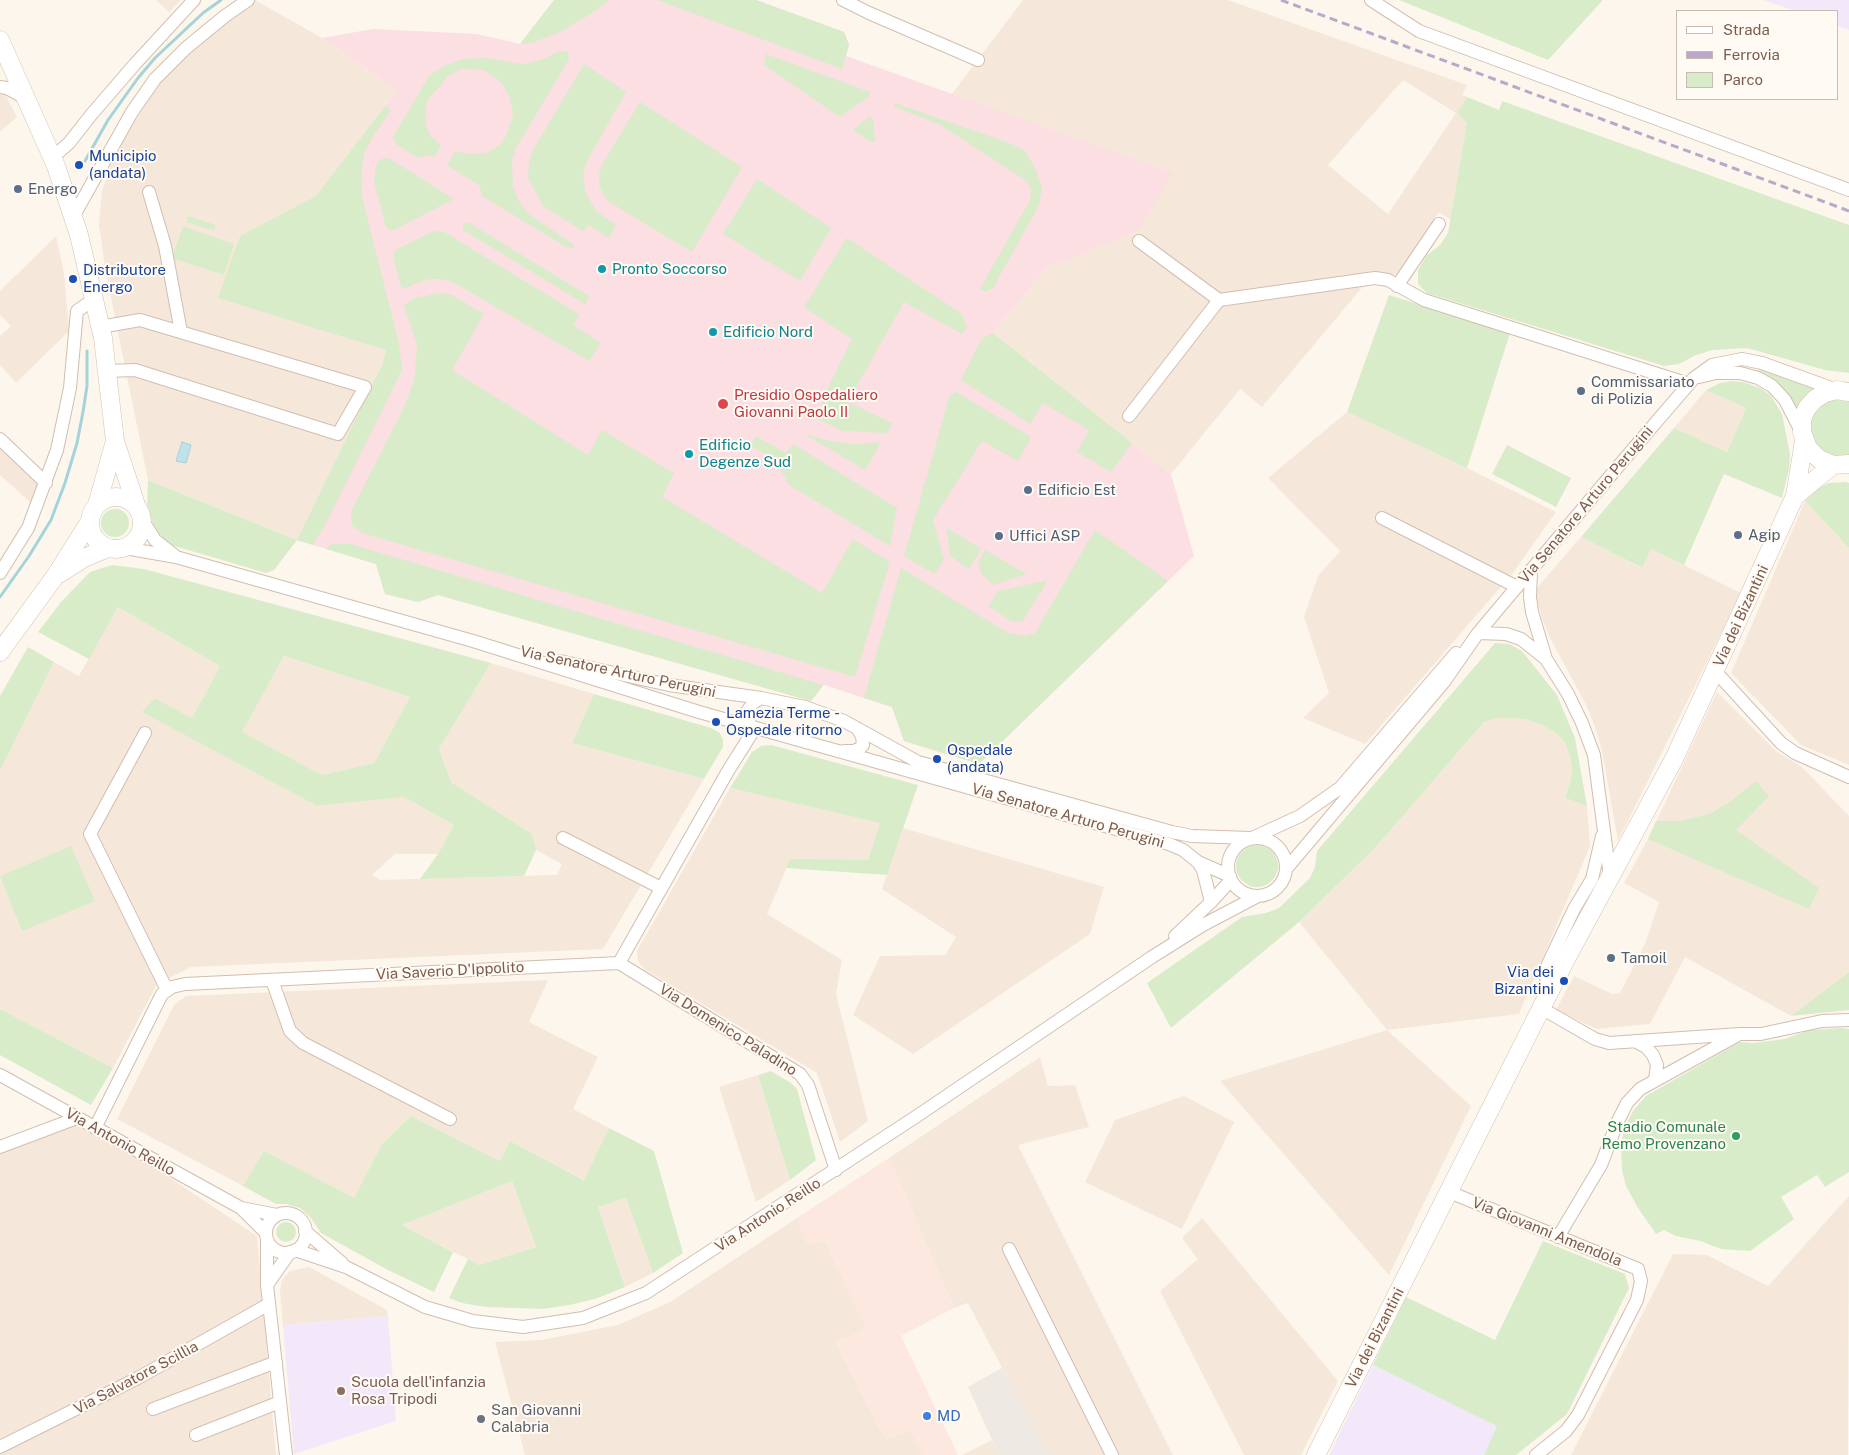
<!DOCTYPE html>
<meta charset="utf-8">
<style>
body{margin:0}
#map{position:relative;width:1849px;height:1455px;overflow:hidden;background:#fdf6ec;font-family:"Public Sans",sans-serif}
canvas{display:block}
.legend{position:absolute;left:1676px;top:10px;width:162px;height:90px;box-sizing:border-box;background:#fffaf3;border:1px solid #cabbb1;margin:0;padding:6px 9px;list-style:none;font-size:15px;color:#7a5c4d}
.legend li{display:flex;align-items:center;gap:10px;height:25px}
.legend b{width:25px;border:1px solid #cabbb1}
</style>
<div id="map">
<canvas width="1849" height="1455"></canvas>
<ul class="legend">
<li><b style="height:6px;background:#fff"></b>Strada</li>
<li><b style="height:6px;background:#b9a8c9"></b>Ferrovia</li>
<li><b style="height:14px;background:#d8ecc9"></b>Parco</li>
</ul>
</div>
<script>
const context = document.querySelector('canvas').getContext('2d');
context.lineJoin = 'round';
function fillPath(path, color) {
  context.fillStyle = color;
  context.fill(path, 'evenodd');
}
function toPath(rows) {
  const path = new Path2D();
  for (const r of rows) {
    if (r.length === 3) {
      path.moveTo(r[0] + r[2], r[1]);
      path.arc(r[0], r[1], r[2], 0, 2 * Math.PI);
      continue;
    }
    path.moveTo(r[0], r[1]);
    for (let i = 2; i < r.length; i += 2) path.lineTo(r[i], r[i + 1]);
  }
  return path;
}
function strokePath(path, color, width, dash) {
  context.strokeStyle = color;
  context.lineWidth = width;
  context.lineCap = dash ? 'butt' : 'round';
  context.setLineDash(dash || []);
  context.stroke(path);
}
function label(font, color, halo, rows, align = 'center') {
  context.font = font + ' "Public Sans",sans-serif';
  context.lineWidth = 4;
  context.setLineDash([]);
  context.textBaseline = 'middle';
  context.strokeStyle = halo;
  context.fillStyle = color;
  for (const [text, x, y, turn = 0] of rows) {
    context.save();
    context.translate(x, y);
    context.rotate((+turn || 0) * Math.PI / 180);
    context.textAlign = isNaN(turn) ? turn : align;
    if (halo) context.strokeText(text, 0, 0);
    context.fillText(text, 0, 0);
    context.restore();
  }
}
fillPath(toPath([
 [156,0,181,0,169,12],
 [255,0,322,38,397,90,316,196,240,236,219,298,386,349,382,365,297,540,148,480,105,268,99,225,102,191,115,153,161,80,193,48],
 [1023,0,1228,0,1467,85,1462,95,1467,97,1457,113,1467,123,1451,220,1439,212,1399,273,1364,285,1262,407,1240,389,1171,474,993,333,1047,268,1138,231,951,95],
 [1403,80,1456,113,1388,214,1328,165],
 [0,84,17,117,0,132],
 [56,236,64,273,69,331,16,383,0,365,0,336,11,326,0,315,0,291],
 [1706,390,1746,408,1727,452,1674,428],
 [1347,412,1467,468,1556,512,1512,574,1365,744,1303,718,1329,693,1304,617,1318,576,1340,551,1268,478],
 [0,434,42,474,31,503,0,475],
 [1805,501,1849,548,1849,765,1801,745,1731,673],
 [1581,537,1641,568,1651,549,1741,593,1618,841,1602,751,1594,724,1585,703,1550,638,1542,619,1537,600,1537,588],
 [118,607,220,666,192,718,155,698,143,712,317,806,404,797,454,825,438,854,395,854,372,875,380,880,557,875,562,864,536,850,532,834,451,782,439,749,491,663,594,694,572,743,704,779,603,949,191,967,157,984,113,1068,0,1009,0,771,54,662,79,676],
 [284,656,410,697,374,763,322,775,241,732],
 [1717,692,1776,751,1802,767,1849,816,1849,972,1791,1016,1685,957,1650,1024,1597,1029,1556,1010,1574,976,1612,994,1620,993,1645,944,1659,902,1624,883,1648,839],
 [1498,718,1525,719,1540,724,1555,732,1565,743,1570,756,1572,768,1571,779,1565,798,1587,806,1590,846,1519,1014,1387,1030,1471,1106,1389,1275,1220,1081,1387,1030,1299,922,1375,848,1484,722],
 [730,788,881,823,868,860,790,860,767,914,842,960,836,994,868,1121,840,1142,817,1073,644,969,638,961,637,951],
 [903,828,1104,887,1090,934,913,1054,853,1015,880,956,945,955,956,937,882,889],
 [548,980,529,1022,598,1057,573,1109,609,1128,585,1180,510,1141,500,1161,411,1116,382,1144,354,1199,264,1151,243,1186,117,1119,174,1005,186,996],
 [1040,1057,1048,1086,1075,1085,1089,1127,1018,1145,1173,1455,1048,1455,968,1303,954,1308,889,1158],
 [758,1075,790,1180,756,1202,719,1087],
 [1184,1096,1234,1122,1182,1229,1085,1182,1115,1120],
 [77,1118,95,1128,257,1236,276,1455,0,1455,0,1147],
 [512,1181,536,1247,479,1265,402,1225],
 [1849,1196,1848,1455,1571,1455,1673,1254,1707,1255,1768,1286],
 [626,1198,653,1273,625,1287,598,1207],
 [797,1218,807,1243,825,1241,867,1328,836,1343,886,1440,910,1429,923,1455,525,1455,495,1342,541,1340,618,1325,670,1302],
 [1202,1218,1338,1381,1301,1455,1244,1455,1160,1291,1198,1259,1182,1238],
 [309,1267,387,1310,388,1316,283,1325,280,1291,282,1280,290,1271],
 [992,1440,999,1455,962,1455]
]), '#f5e8da');
fillPath(toPath([
 [889,1158,954,1308,901,1336,958,1455,923,1455,910,1429,886,1440,836,1343,866,1328,825,1242,807,1243,797,1218]
]), '#fde8e0');
fillPath(toPath([
 [1002,1368,1048,1455,999,1455,968,1387]
]), '#efe9e4');
fillPath(toPath([
 [1763,0,1849,0,1849,30,1838,26,1838,11,1796,11],
 [388,1316,396,1421,294,1454,283,1325],
 [1373,1365,1498,1426,1484,1455,1329,1455]
]), '#f3e8fa');
fillPath(toPath([
 [554,0,756,0,844,32,849,45,846,56,1173,173,1138,231,1047,268,993,333,1171,474,1194,556,979,764,904,741,892,707,824,685,811,701,438,595,418,602,385,594,376,564,297,540,382,365,386,350,218,298,240,236,316,196,397,90,322,38,373,29,477,34,520,44]
]), '#fbdfe3');
fillPath(toPath([
 [554,0,609,0,589,15,560,32,532,43,520,44],
 [657,0,756,0,844,32,849,45,842,69],
 [1399,0,1603,0,1548,60],
 [560,51,568,52,569,59,516,148,512,160,513,187,520,203,529,214,573,244,574,248,568,248,482,196,480,186,447,165,456,151,470,154,487,153,502,143,507,134,513,115,510,98,502,83,484,70,461,69,449,75,427,101,425,112,426,126,432,138,441,145,435,157,429,155,419,158,396,144,393,137,429,76,442,67,462,59,484,58,524,64,543,59],
 [766,54,870,92,868,97,840,117,764,65],
 [584,64,626,92,587,161,583,175,586,193,596,211,616,225,609,238,588,225,583,231,543,206,528,178,529,163,532,152],
 [1467,97,1499,110,1502,101,1849,225,1849,373,1825,370,1747,348,1713,350,1696,355,1679,364,1664,366,1427,293,1418,284,1418,270,1427,255,1440,245,1448,233,1467,123,1457,113],
 [640,102,742,167,692,252,611,203,605,197,599,186,599,174,603,163],
 [895,103,1012,144,1026,152,1036,170,1042,188,1039,205,993,288,986,292,980,289,1030,200,1031,190,1028,182,939,124,894,107],
 [385,106,391,110,372,138,364,153,361,174,362,197,399,343,402,370,324,527,313,545,297,540,274,570,266,573,171,545,159,534,147,512,148,480,297,540,382,365,386,350,218,298,240,236,316,196],
 [869,117,873,119,875,141,872,142,853,130],
 [385,158,390,159,454,199,396,229,391,231,386,227,374,182,376,165,380,160],
 [757,179,831,228,800,281,723,234],
 [188,216,216,225,214,231,186,222],
 [466,222,471,224,589,296,585,304,463,230,463,225],
 [183,226,234,244,224,275,172,258],
 [433,231,444,232,579,314,573,325,601,343,589,361,451,281,441,279,430,279,419,282,406,288,401,287,393,256,395,250],
 [847,238,962,314,967,327,962,334,904,302,848,402,892,423,887,433,843,431,820,420,826,409,821,402,852,339,804,307],
 [441,293,452,295,484,314,452,370,588,455,602,430,674,473,662,497,822,593,853,539,890,562,855,677,362,533,352,525,351,512,404,407,414,381,417,345,404,305,415,298],
 [1389,295,1510,333,1467,468,1347,412],
 [993,333,1132,443,1111,472,1077,452,1089,430,1043,403,1030,424,961,380,982,338],
 [1760,368,1823,388,1799,417,1781,387,1768,376,1759,371,1758,369],
 [1732,381,1743,382,1762,389,1771,396,1782,414,1790,454,1789,469,1782,498,1724,474,1684,565,1651,549,1642,568,1581,537,1674,428,1727,452,1746,408,1706,390,1720,383],
 [956,392,1031,437,1018,461,982,441,933,520,944,560,934,574,904,556,949,398,952,394],
 [1833,399,1849,401,1849,455,1839,457,1830,456,1821,451,1815,444,1811,435,1810,426,1812,417,1817,409,1824,403],
 [803,433,829,441,854,444,881,442,865,470],
 [756,436,786,453,793,444,897,508,890,546,789,485,775,459,750,446],
 [1507,445,1571,478,1556,507,1492,474],
 [1844,482,1849,483,1849,548,1805,501,1816,489,1829,483],
 [115,523,14],
 [946,527,981,549,969,569,950,556],
 [1095,530,1168,581,979,764,904,741,892,707,864,698,901,568,1008,633,1026,636,1035,633],
 [332,544,351,544,823,685,811,701,438,595,418,602,385,594,376,564,326,549],
 [985,550,1027,574,993,585,981,573,978,563],
 [112,565,144,569,491,663,439,749,451,782,532,834,536,850,524,876,420,879,438,854,454,825,404,797,317,806,142,712,155,698,192,718,220,666,118,607,89,659,38,632,61,602,90,572],
 [284,656,410,697,374,763,322,775,242,732],
 [1048,580,1022,622,1012,622,989,606,998,591],
 [1495,643,1509,644,1522,651,1557,695,1575,738,1587,806,1565,798,1571,779,1572,768,1570,756,1565,743,1555,732,1540,724,1525,719,1498,718,1484,722,1375,848,1299,922,1171,1028,1147,983,1242,917,1266,913,1279,908,1310,878,1315,867,1317,851],
 [28,647,54,662,0,771,0,696],
 [594,694,711,728,720,733,723,740,723,747,704,779,572,743],
 [771,745,918,785,887,875,786,868,790,859,868,860,880,823,730,788,752,752,761,746],
 [1756,781,1769,796,1736,830,1819,888,1809,909,1648,839,1656,821,1681,821,1709,814,1730,802],
 [1257,866,21],
 [71,846,95,901,22,931,0,876],
 [1849,972,1849,1010,1791,1016],
 [0,1009,113,1068,91,1105,0,1055],
 [1842,1028,1849,1029,1849,1172,1825,1187,1817,1175,1781,1197,1794,1219,1750,1251,1721,1249,1701,1241,1676,1236,1664,1230,1656,1234,1638,1208,1626,1186,1622,1171,1621,1145,1625,1127,1633,1111,1646,1096,1740,1042,1753,1043,1785,1039,1809,1030],
 [771,1071,791,1083,797,1089,816,1160,790,1180,758,1075],
 [411,1116,500,1161,510,1141,584,1180,609,1128,654,1151,683,1253,653,1273,626,1198,598,1207,625,1287,595,1299,569,1305,543,1309,485,1307,462,1303,449,1298,468,1259,479,1265,536,1247,512,1181,402,1225,453,1252,434,1292,388,1270,321,1233,311,1218,300,1208,286,1204,276,1204,243,1186,264,1151,354,1198,382,1144],
 [286,1232,10],
 [1543,1241,1625,1274,1629,1288,1567,1414,1516,1455,1484,1455,1497,1426,1373,1365,1406,1297,1495,1340]
]), '#d8ecc9');
const water = toPath([
 [182,442,191,445,186,463,176,461,182,442]
]);
fillPath(water, '#bfe3e8');
strokePath(water, '#a5d3da', 1);
strokePath(toPath([
 [85,161,108,120,138,78,155,58,203,13,221,0],
 [0,597,29,556,51,520,65,483,77,443,83,412,87,386,87,351]
]), '#a5d3da', 3);
const street = toPath([
 [843,0,869,13,978,60],
 [1371,0,1419,31,1849,190],
 [0,87,7,88,27,99],
 [52,158,69,143,91,115,135,64,194,0],
 [149,192,165,246,181,332],
 [73,217,132,112,155,79,186,48,225,16,248,0],
 [1139,241,1219,300,1375,278,1388,280,1424,300,1689,384],
 [1397,286,1439,224],
 [100,327,140,320,365,387,338,434,135,370,106,371],
 [1699,377,1716,373,1740,373,1758,378,1772,386,1785,400,1801,431],
 [1129,416,1219,300],
 [0,439,46,483],
 [1382,518,1517,587],
 [143,521,155,540,174,555],
 [125,548,176,557,473,641,699,712,1169,844,1183,850,1198,862,1230,876],
 [1531,571,1530,597,1532,612,1546,659],
 [0,573,28,528,57,450,70,388,77,311,94,299],
 [1478,633,1506,634,1521,639,1546,659,1568,694,1582,723,1594,755,1610,877],
 [560,661,669,685,761,698,805,707,844,721,918,762,1172,832,1192,836,1250,838],
 [1715,671,1781,743,1795,753,1849,777],
 [751,727,746,713,753,703,761,698],
 [145,733,90,834,167,990],
 [844,751,854,751,860,748,863,745,862,736,857,728],
 [1257,867,29],
 [563,838,661,888],
 [1252,838,1300,816,1340,788,1456,653],
 [1198,862,1203,870,1211,902],
 [1287,868,1444,682,1478,633,1627,456,1694,378,1712,365,1742,359,1762,363,1837,390],
 [1175,936,1211,902,1231,880],
 [619,963,800,1074,808,1085,836,1170],
 [272,980,290,1031,303,1043,450,1119],
 [1545,994,1548,964,1574,909,1592,879,1602,836],
 [1541,1008,1595,1039,1609,1043,1740,1034,1761,1034,1822,1021,1849,1020],
 [1635,1041,1646,1047,1653,1055,1657,1065,1655,1080],
 [0,1075,241,1208,277,1215],
 [95,1128,162,994,172,987,185,984,619,963,728,771,755,728],
 [0,1147,77,1118],
 [1449,1192,1638,1269,1641,1281,1637,1300,1578,1415,1566,1431,1536,1455],
 [241,1208,266,1233],
 [286,1233,20],
 [305,1231,342,1263],
 [1558,1237,1601,1165,1617,1123,1627,1103,1640,1089,1736,1036],
 [267,1240,267,1285,286,1455],
 [1009,1249,1112,1455],
 [295,1250,346,1267,425,1307,473,1321,523,1327,583,1318,646,1293,917,1116,1152,957,1203,925,1258,896],
 [267,1285,290,1252],
 [153,1409,276,1362],
 [196,1435,280,1402],
 [0,1447,138,1378,269,1304]
]);
const secondary = toPath([
 [0,40,56,166,79,235,103,338,115,441,136,505],
 [1849,392,1837,390,1825,393,1815,399,1807,408,1802,419,1802,432,1808,448,1819,459,1833,465,1849,464],
 [1795,496,1833,465],
 [116,523,26],
 [97,505,115,441],
 [59,574,84,558,108,548],
 [0,652,56,575,90,521],
 [1316,1455,1566,959,1674,759,1795,496,1804,441]
]);
strokePath(street, '#d1beb0', 14);
strokePath(secondary, '#d6c0b0', 19);
strokePath(street, '#fff', 12);
strokePath(secondary, '#fff', 18);
strokePath(toPath([
 [1281,0,1849,211]
]), '#b9a8c9', 3, [8, 5]);
for (const [x, y, r, color] of [
 [79,165,5,"#1a4fb4"],
 [18,189,5,"#5c6f8a"],
 [602,269,5,"#0f9aa8"],
 [73,279,5,"#1a4fb4"],
 [713,332,5,"#0f9aa8"],
 [1581,391,5,"#5c6f8a"],
 [723,404,6,"#e0444e"],
 [689,454,5,"#0f9aa8"],
 [1028,490,5,"#5c6f8a"],
 [1738,535,5,"#5c6f8a"],
 [999,536,5,"#5c6f8a"],
 [716,722,5,"#1a4fb4"],
 [937,759,5,"#1a4fb4"],
 [1611,958,5,"#5c6f8a"],
 [1564,981,5,"#1a4fb4"],
 [1736,1136,5,"#2e9e5b"],
 [341,1391,5,"#8d6e63"],
 [927,1416,5,"#3f7fe0"],
 [481,1419,5,"#6b7280"]
]) {
  const dot = new Path2D();
  dot.arc(x, y, r, 0, 2 * Math.PI);
  context.fillStyle = color;
  context.fill(dot);
  strokePath(dot, '#fffaf3', 2);
}
label('15px', '#164399', '#fffaf3', [
 ["Municipio",89,156],
 ["(andata)",89,173],
 ["Distributore",83,270],
 ["Energo",83,287],
 ["Lamezia Terme -",726,713],
 ["Ospedale ritorno",726,730],
 ["Ospedale",947,750],
 ["(andata)",947,767],
 ["Via dei",1554,972,"right"],
 ["Bizantini",1554,989,"right"]
], 'left');
label('15px', '#4e5e75', '#fffaf3', [
 ["Energo",28,189],
 ["Commissariato",1591,382],
 ["di Polizia",1591,399],
 ["Edificio Est",1038,490],
 ["Agip",1748,535],
 ["Uffici ASP",1009,536],
 ["Tamoil",1621,958]
], 'left');
label('15px', '#0d838f', '#fffaf3', [
 ["Pronto Soccorso",612,269],
 ["Edificio Nord",723,332],
 ["Edificio",699,445],
 ["Degenze Sud",699,462]
], 'left');
label('15px', '#be3a42', '#fffaf3', [
 ["Presidio Ospedaliero",734,395],
 ["Giovanni Paolo II",734,412]
], 'left');
label('15px', '#7a5c4d', '#fffaf3', [
 ["Via Senatore Arturo Perugini",1586,505,-50],
 ["Via dei Bizantini",1741,616,-65],
 ["Via Senatore Arturo Perugini",618,672,12],
 ["Via Senatore Arturo Perugini",1068,816,16],
 ["Via Saverio D'Ippolito",450,971,-3],
 ["Via Domenico Paladino",728,1030,32],
 ["Via Antonio Reillo",120,1142,29],
 ["Via Antonio Reillo",768,1215,-33],
 ["Via Giovanni Amendola",1547,1232,22],
 ["Via dei Bizantini",1375,1338,-63],
 ["Via Salvatore Scillìa",136,1378,-28]
]);
label('15px', '#27864d', '#fffaf3', [
 ["Stadio Comunale",1726,1127],
 ["Remo Provenzano",1726,1144]
], 'right');
label('15px', '#785e54', '#fffaf3', [
 ["Scuola dell'infanzia",351,1382],
 ["Rosa Tripodi",351,1399]
], 'left');
label('15px', '#5b616d', '#fffaf3', [
 ["San Giovanni",491,1410],
 ["Calabria",491,1427]
], 'left');
label('15px', '#366cbe', '#fffaf3', [
 ["MD",937,1416]
], 'left');
</script>
